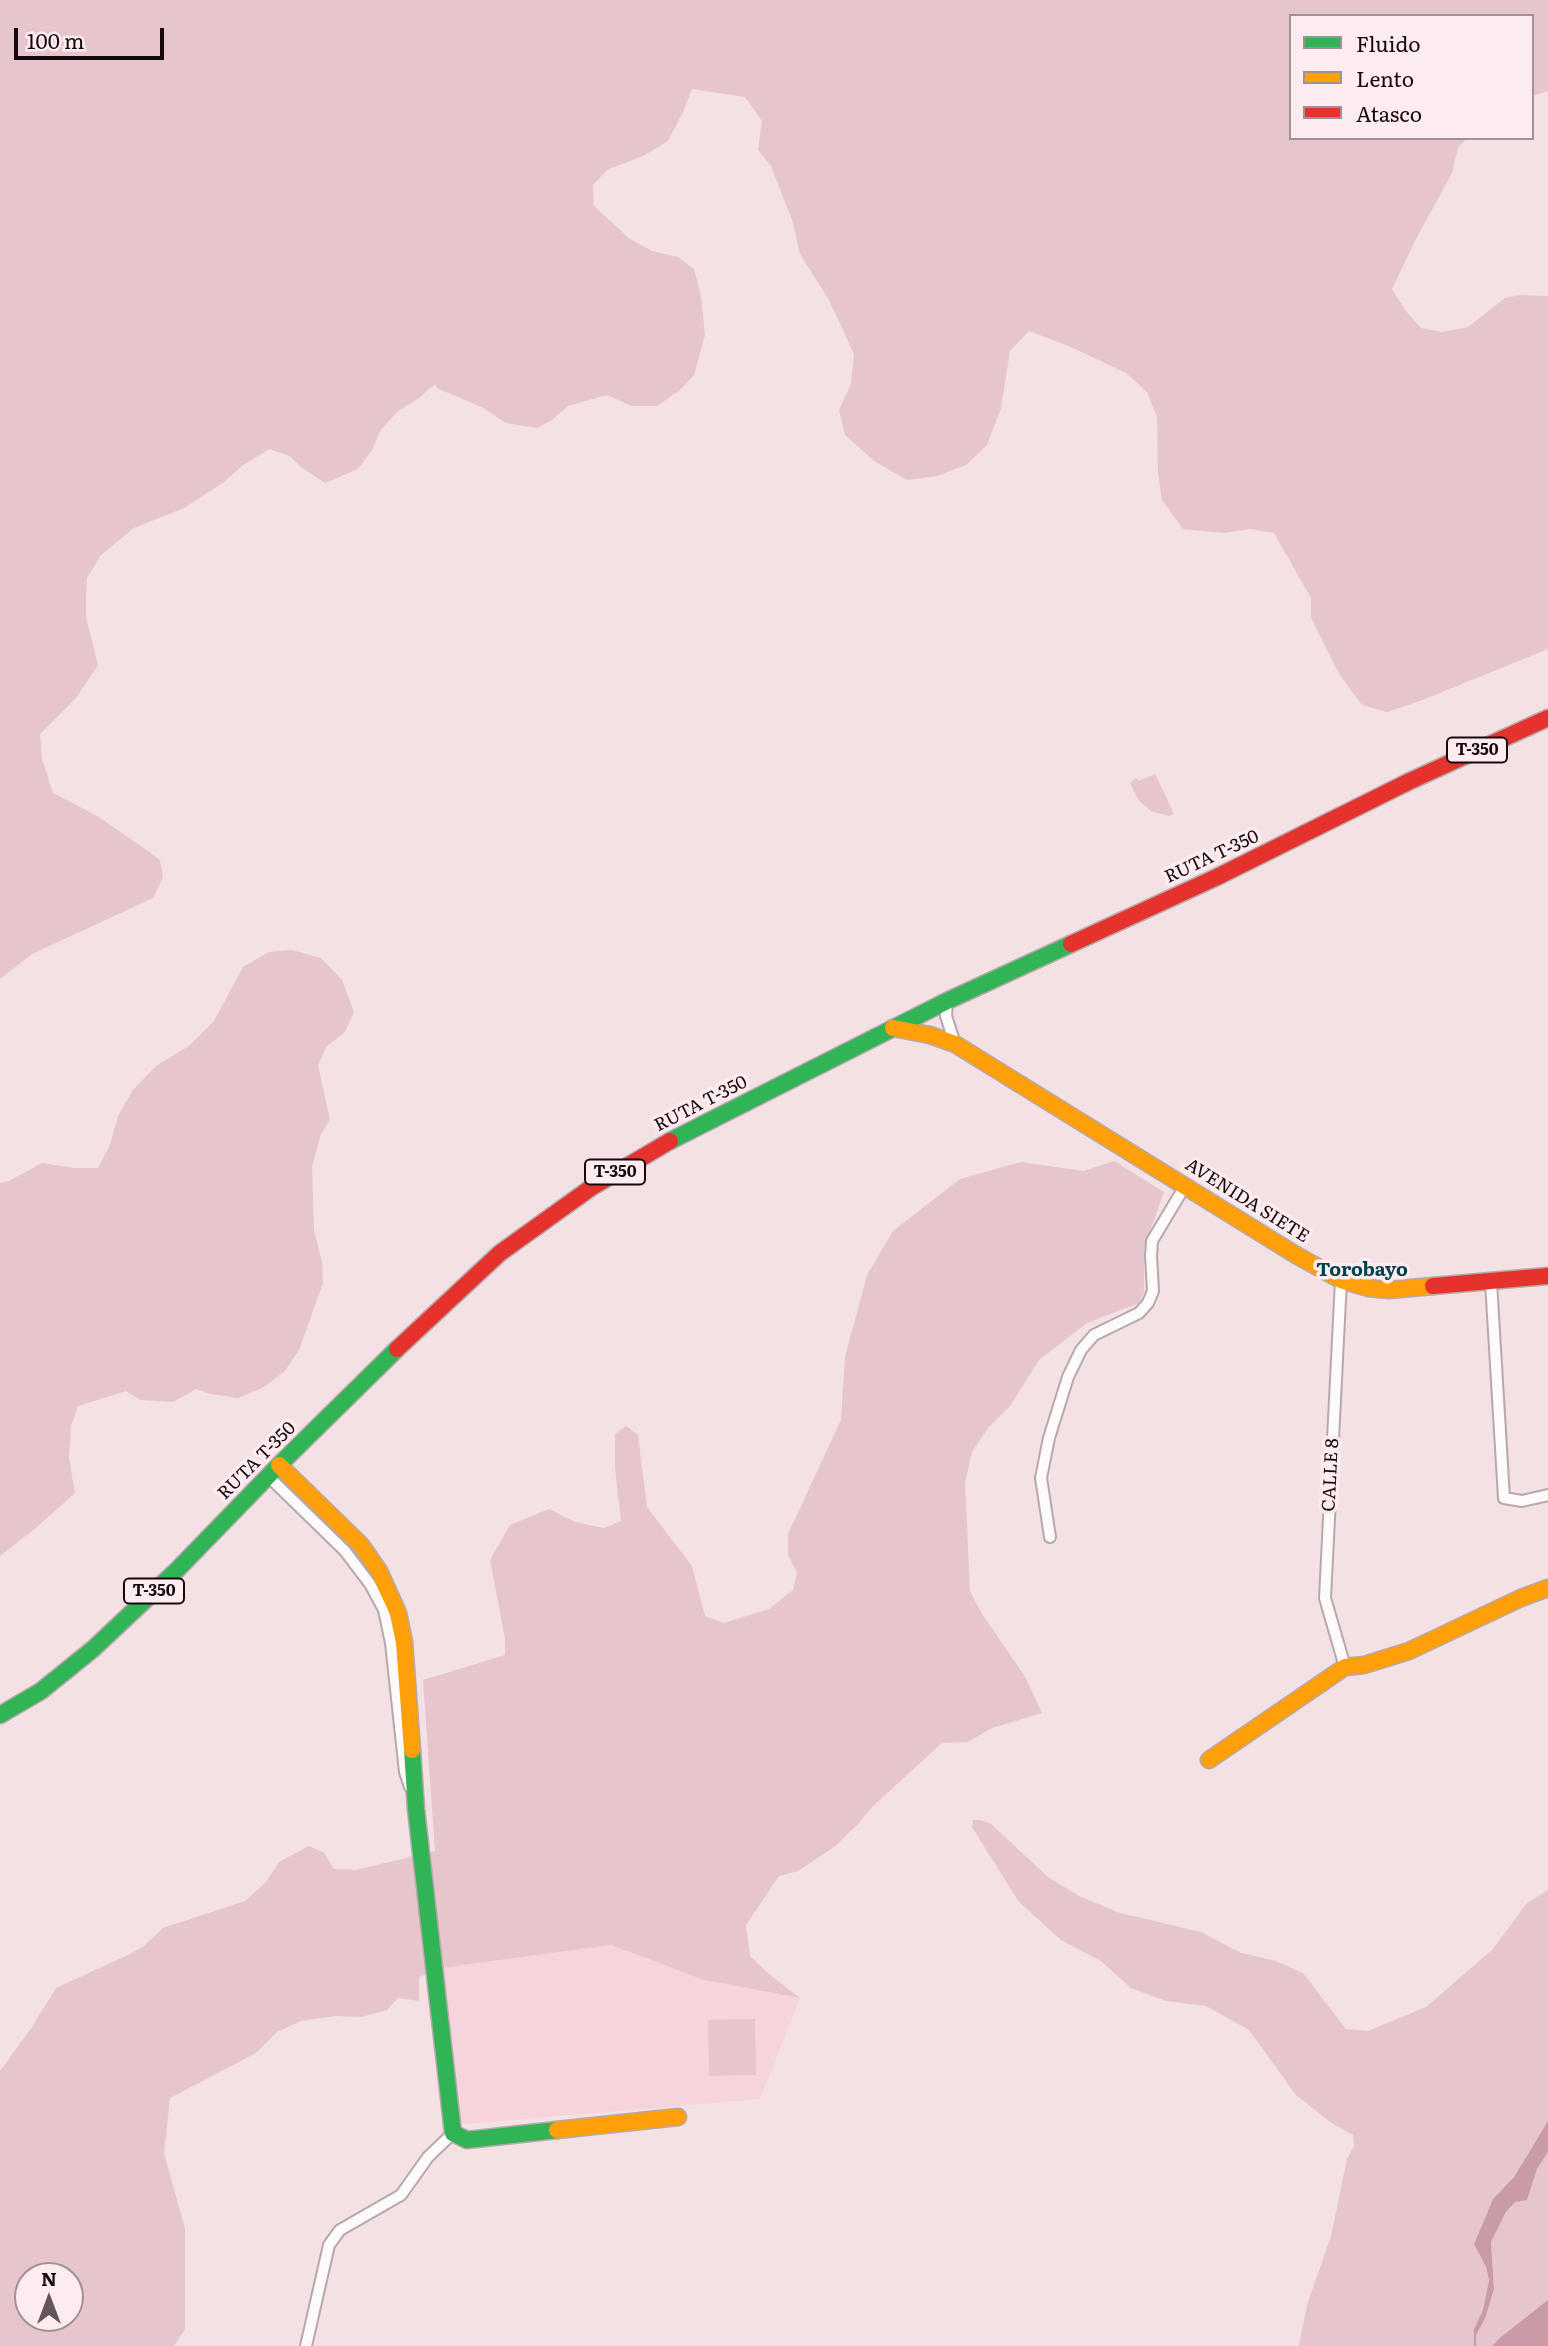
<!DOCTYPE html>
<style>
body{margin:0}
#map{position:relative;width:1548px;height:2346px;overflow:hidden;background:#f3e1e4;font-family:Literata,serif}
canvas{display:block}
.legend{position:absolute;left:1289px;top:14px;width:245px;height:126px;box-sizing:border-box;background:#fcebef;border:2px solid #a09195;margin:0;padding:9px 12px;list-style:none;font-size:21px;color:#16090d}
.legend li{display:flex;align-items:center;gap:14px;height:35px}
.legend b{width:35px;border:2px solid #a09195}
.north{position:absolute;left:14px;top:2262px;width:70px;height:70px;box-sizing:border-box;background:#fcebef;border:2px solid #a09195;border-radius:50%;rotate:0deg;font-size:19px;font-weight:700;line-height:28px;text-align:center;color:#16090d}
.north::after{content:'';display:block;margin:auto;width:24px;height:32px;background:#635558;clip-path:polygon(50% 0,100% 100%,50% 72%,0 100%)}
.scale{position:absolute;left:14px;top:28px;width:150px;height:32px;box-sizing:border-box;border:4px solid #16090d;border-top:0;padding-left:9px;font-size:21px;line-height:24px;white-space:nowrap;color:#16090d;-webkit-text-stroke:5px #fcebef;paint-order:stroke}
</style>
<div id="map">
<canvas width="1548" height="2346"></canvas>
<ul class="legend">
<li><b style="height:9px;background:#30b455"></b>Fluido</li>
<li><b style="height:9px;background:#ff9f0a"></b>Lento</li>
<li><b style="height:9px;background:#e5322d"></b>Atasco</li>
</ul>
<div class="north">N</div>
<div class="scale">100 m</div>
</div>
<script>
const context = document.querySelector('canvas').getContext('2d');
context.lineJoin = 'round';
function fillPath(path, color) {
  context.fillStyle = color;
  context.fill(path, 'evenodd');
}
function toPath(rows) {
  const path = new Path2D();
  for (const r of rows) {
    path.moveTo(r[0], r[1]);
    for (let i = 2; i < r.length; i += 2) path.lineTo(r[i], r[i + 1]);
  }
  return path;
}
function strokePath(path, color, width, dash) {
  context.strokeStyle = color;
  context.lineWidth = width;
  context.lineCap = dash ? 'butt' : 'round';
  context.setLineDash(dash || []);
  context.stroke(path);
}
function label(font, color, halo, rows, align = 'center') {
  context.font = font + ' Literata,serif';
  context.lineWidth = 7;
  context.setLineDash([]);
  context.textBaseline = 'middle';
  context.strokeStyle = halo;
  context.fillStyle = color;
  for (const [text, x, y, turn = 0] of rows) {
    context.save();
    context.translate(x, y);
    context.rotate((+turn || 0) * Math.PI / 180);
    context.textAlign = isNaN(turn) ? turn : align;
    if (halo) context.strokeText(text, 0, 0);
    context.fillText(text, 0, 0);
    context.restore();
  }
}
fillPath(toPath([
 [611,1945,704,1980,800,1998,760,2099,464,2124,458,2115,441,1968]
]), '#f7d3db');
fillPath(toPath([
 [0,0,1548,0,1548,91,1532,96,1532,16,1291,16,1291,138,1467,138,1458,148,1452,173,1416,239,1392,289,1406,311,1421,328,1442,332,1468,327,1505,298,1521,295,1548,296,1548,649,1420,701,1387,712,1362,705,1339,674,1311,618,1311,598,1274,533,1251,529,1224,533,1183,529,1162,500,1158,474,1157,417,1147,392,1126,373,1071,347,1029,331,1010,351,1001,408,987,445,966,465,937,476,907,480,874,461,845,435,839,410,851,384,854,354,829,300,800,254,792,220,771,166,758,150,762,121,745,97,692,89,683,112,668,141,643,156,607,170,593,185,594,206,630,239,652,251,678,257,694,269,701,296,705,335,694,375,680,390,657,406,632,406,607,395,568,406,552,420,537,428,506,423,483,408,437,388,435,384,419,398,398,411,380,431,372,450,358,469,325,483,301,467,290,456,269,449,242,466,224,482,184,508,134,528,101,555,87,578,86,592,86,617,98,665,76,698,40,734,42,759,53,793,97,816,138,844,160,860,163,877,153,898,32,954,0,979],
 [1155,774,1174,814,1169,816,1151,811,1139,801,1130,783,1136,778,1139,781],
 [292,950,321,958,342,980,354,1012,345,1032,327,1046,318,1065,330,1120,321,1134,312,1166,314,1230,322,1262,323,1283,299,1350,285,1371,264,1387,238,1398,211,1394,196,1389,173,1402,141,1400,126,1391,78,1406,71,1426,69,1458,75,1493,37,1527,0,1556,0,1183,9,1181,42,1163,74,1168,98,1168,110,1145,118,1116,133,1090,156,1066,189,1046,214,1021,243,967,269,952],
 [1114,1161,1164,1192,1144,1248,1144,1292,1139,1303,1087,1323,1039,1360,1010,1406,988,1428,972,1452,965,1483,970,1591,982,1614,1024,1675,1042,1713,992,1728,968,1742,942,1743,871,1808,859,1823,834,1847,798,1871,779,1876,746,1925,750,1956,769,1974,800,1998,704,1980,611,1945,441,1968,419,1977,419,2001,398,1998,387,2010,361,2017,336,2016,301,2021,277,2032,256,2053,170,2098,164,2153,185,2229,185,2329,174,2346,0,2346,0,2071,32,2027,56,1988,130,1954,144,1946,163,1928,245,1901,266,1882,279,1862,309,1846,324,1853,334,1869,356,1870,435,1851,423,1680,505,1655,505,1639,490,1560,510,1525,549,1509,575,1522,604,1528,621,1521,615,1468,615,1434,626,1426,638,1435,647,1507,692,1566,705,1616,724,1623,769,1609,793,1590,797,1573,788,1555,788,1534,841,1420,845,1357,867,1275,893,1231,960,1179,1021,1162,1084,1171],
 [28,2276,70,2276,70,2318,28,2318],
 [973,1820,981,1820,991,1824,1048,1877,1079,1896,1120,1913,1201,1932,1241,1953,1276,1961,1303,1973,1346,2029,1368,2031,1426,2007,1492,1950,1527,1903,1548,1890,1548,2121,1514,2177,1493,2199,1474,2244,1486,2267,1489,2280,1483,2310,1474,2329,1474,2346,1299,2346,1307,2305,1331,2236,1347,2159,1354,2146,1353,2135,1333,2124,1296,2095,1249,2030,1206,2006,1166,2001,1131,1988,1101,1961,1061,1940,1019,1902,972,1827],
 [755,2019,756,2075,709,2076,708,2020],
 [1548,2152,1548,2336,1536,2346,1476,2346,1476,2335,1485,2319,1494,2289,1491,2242,1506,2212,1515,2202,1527,2199,1537,2169]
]), '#e7c5cd');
fillPath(toPath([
 [1548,2121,1548,2152,1537,2169,1527,2200,1515,2202,1506,2212,1491,2242,1494,2289,1485,2319,1476,2335,1476,2346,1474,2346,1474,2329,1483,2310,1489,2280,1486,2267,1474,2244,1493,2199,1514,2177],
 [1548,2300,1548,2346,1492,2346,1501,2337]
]), '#c99ba6');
const street = toPath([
 [947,1001,946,1016,955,1044],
 [1341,1280,1325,1598,1345,1667],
 [1491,1282,1504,1498,1522,1501,1548,1495],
 [268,1476,345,1551,370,1584,384,1610,391,1643,405,1772,410,1787],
 [1050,1537,1041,1478,1049,1438,1068,1377,1081,1350,1094,1335,1139,1313,1148,1303,1153,1291,1151,1256,1152,1241,1185,1186],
 [306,2346,329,2245,340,2230,401,2195,428,2157,453,2133]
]);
const fast = toPath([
 [670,1141,947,1001,1071,944],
 [0,1715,41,1691,93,1649,176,1571,279,1465,397,1349],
 [412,1750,416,1809,453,2133,467,2140,557,2130]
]);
const slow = toPath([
 [893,1028,930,1035,955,1044,1296,1255,1341,1280,1368,1288,1389,1290,1433,1286],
 [279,1465,361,1545,379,1571,398,1613,404,1642,412,1750],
 [1209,1760,1345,1667,1364,1665,1409,1651,1521,1598,1548,1588],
 [557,2130,678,2117]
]);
const jam = toPath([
 [1071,944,1217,877,1408,782,1548,718],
 [1433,1286,1548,1276],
 [397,1349,500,1253,592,1187,670,1141]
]);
strokePath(street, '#b7a8ab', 14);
strokePath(fast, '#b7a8ab', 19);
strokePath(slow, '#b7a8ab', 19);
strokePath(jam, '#b7a8ab', 19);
strokePath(street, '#fdfafb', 10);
strokePath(fast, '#30b455', 16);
strokePath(slow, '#ff9f0a', 16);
strokePath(jam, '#e5322d', 16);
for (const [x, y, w] of [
 [1477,750,60],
 [615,1172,60],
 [154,1591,60]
]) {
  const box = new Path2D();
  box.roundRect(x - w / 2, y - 12.5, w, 25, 5);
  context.fillStyle = '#fcebef';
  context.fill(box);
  strokePath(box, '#16090d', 2);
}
label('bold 16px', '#16090d', null, [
 ["T-350",1477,750],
 ["T-350",615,1172],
 ["T-350",154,1591]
]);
label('18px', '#16090d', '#fcebef', [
 ["RUTA T-350",1212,857,-25],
 ["RUTA T-350",701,1104,-27],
 ["AVENIDA SIETE",1247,1201,32],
 ["RUTA T-350",257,1461,-45],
 ["CALLE 8",1331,1475,-87]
]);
label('bold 19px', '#00414b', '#fcebef', [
 ["Torobayo",1362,1270]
]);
</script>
